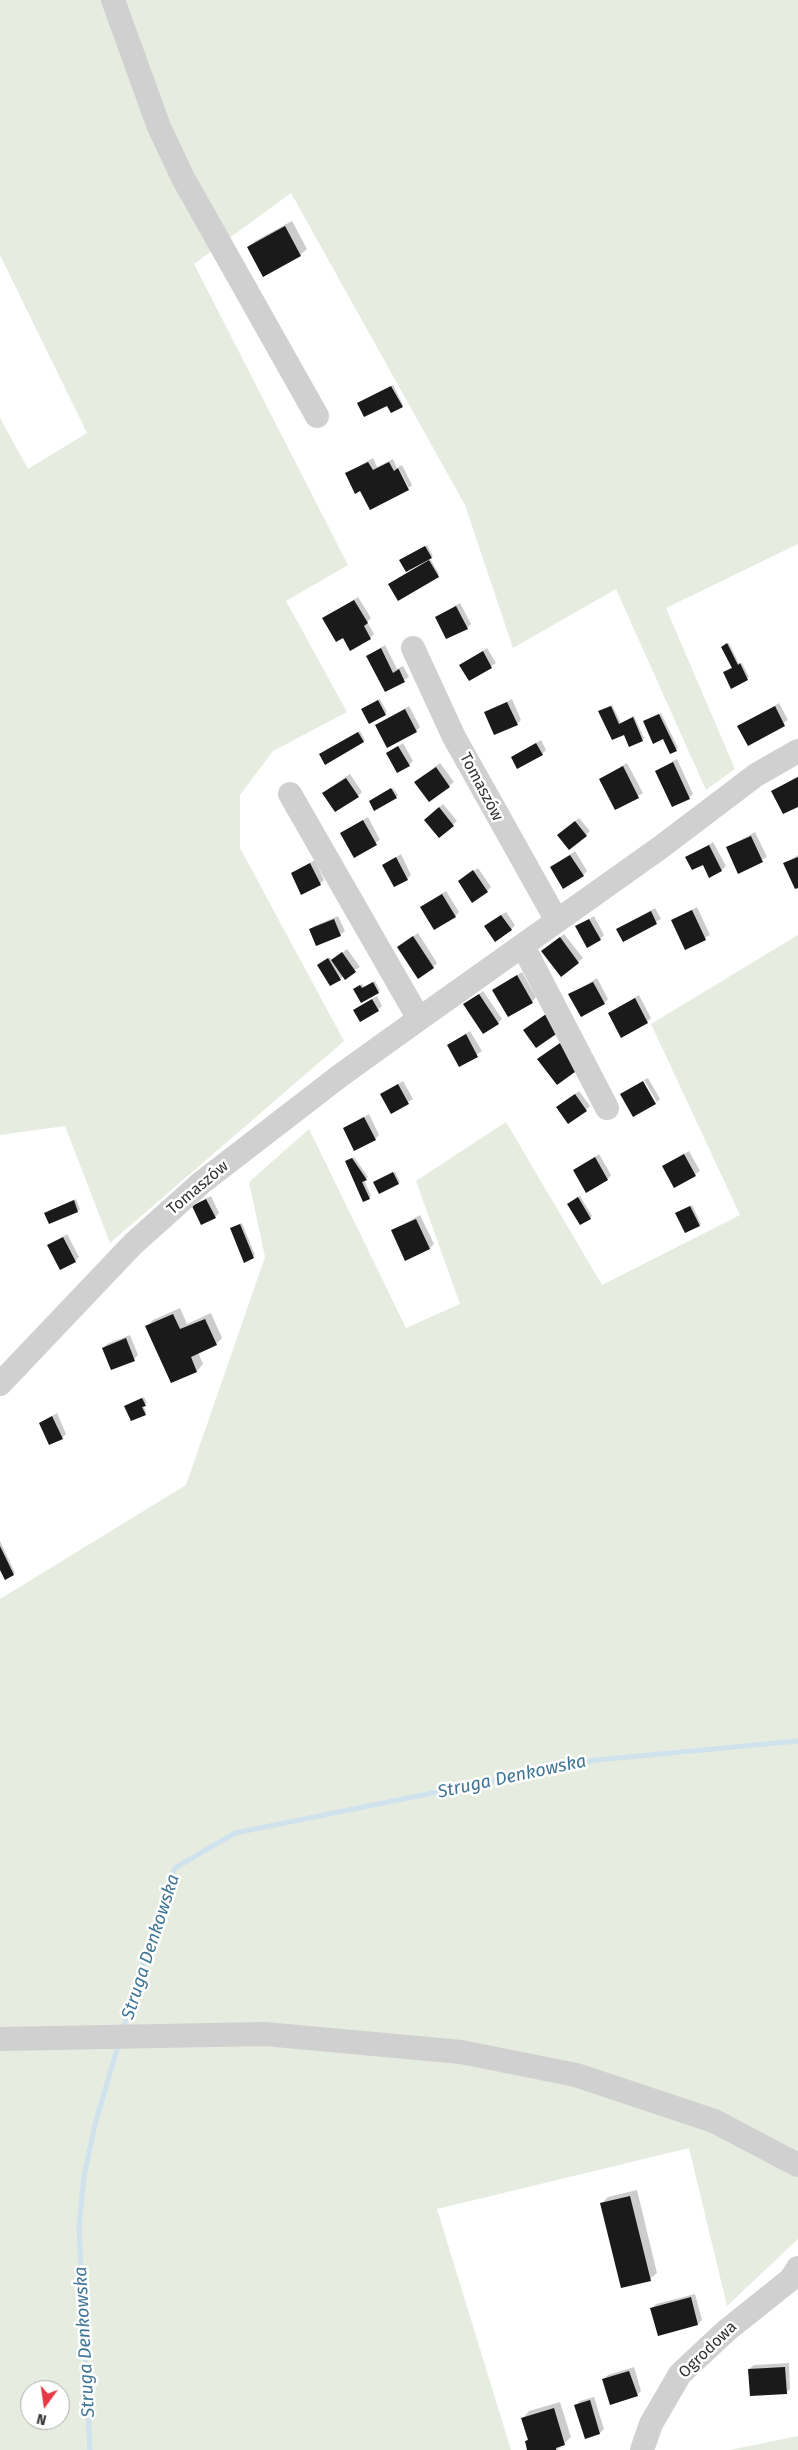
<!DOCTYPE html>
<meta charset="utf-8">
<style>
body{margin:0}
#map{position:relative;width:798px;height:2450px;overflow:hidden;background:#fff;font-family:"Fira Sans",sans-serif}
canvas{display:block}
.north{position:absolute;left:20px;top:2380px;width:50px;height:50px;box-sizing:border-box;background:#fff;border:1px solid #adadad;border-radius:50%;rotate:194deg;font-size:14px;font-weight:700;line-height:20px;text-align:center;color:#333}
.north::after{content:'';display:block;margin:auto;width:18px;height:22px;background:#e63946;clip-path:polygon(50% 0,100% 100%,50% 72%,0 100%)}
</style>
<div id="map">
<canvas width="798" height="2450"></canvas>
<div class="north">N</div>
</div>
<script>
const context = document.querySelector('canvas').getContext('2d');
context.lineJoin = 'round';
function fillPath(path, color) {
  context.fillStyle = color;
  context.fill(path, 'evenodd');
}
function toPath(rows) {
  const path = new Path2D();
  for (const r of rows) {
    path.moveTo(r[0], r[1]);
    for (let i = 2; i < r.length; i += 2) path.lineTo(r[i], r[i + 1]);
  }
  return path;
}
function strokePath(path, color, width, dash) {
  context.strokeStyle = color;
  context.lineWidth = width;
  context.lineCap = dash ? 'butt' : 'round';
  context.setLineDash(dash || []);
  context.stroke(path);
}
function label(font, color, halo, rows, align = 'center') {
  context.font = font + ' "Fira Sans",sans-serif';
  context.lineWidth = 5;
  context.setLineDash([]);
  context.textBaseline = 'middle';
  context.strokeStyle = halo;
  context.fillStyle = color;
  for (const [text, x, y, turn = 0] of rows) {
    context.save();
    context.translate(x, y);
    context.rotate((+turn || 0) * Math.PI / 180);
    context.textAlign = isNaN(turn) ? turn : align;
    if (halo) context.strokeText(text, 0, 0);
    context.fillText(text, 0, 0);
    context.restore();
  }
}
fillPath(toPath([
 [0,0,798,0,798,544,666,608,735,769,706,790,616,589,513,648,465,505,291,193,194,264,348,565,286,601,347,712,273,751,240,795,240,848,344,1041,110,1243,65,1126,0,1135,0,418,28,469,87,433,0,255],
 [798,935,798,2239,727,2306,689,2148,437,2209,511,2450,0,2450,0,1599,186,1485,265,1257,249,1182,309,1129,406,1328,460,1304,416,1181,506,1122,602,1285,740,1215,651,1024],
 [30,2390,60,2390,60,2420,30,2420],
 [798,2436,798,2450,730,2450]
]), '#e6ecdf');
fillPath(toPath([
 [292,221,307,249,300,255,248,248,255,241],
 [393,385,403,405,402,406,360,402],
 [373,458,377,467,393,459,407,490,361,489,347,473],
 [402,465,412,485,409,488,398,467],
 [427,545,433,556,431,557,403,558],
 [431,560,439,574,438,576,391,583],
 [358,597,371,618,367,622,374,634,370,638,343,636,324,619],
 [460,603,471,624,467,628,436,617],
 [729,643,739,664,742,663,749,677,731,687,726,671,733,667,725,645],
 [385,645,397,669,403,666,409,677,386,691,368,656],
 [487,648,496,663,469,679,461,665],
 [380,699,387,712,385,714,364,708],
 [512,699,521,720,517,724,486,712],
 [779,703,788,720,748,744,739,727],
 [612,705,621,723,634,716,644,738,642,740,624,733,602,710],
 [409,706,420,727,416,731,376,725],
 [661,713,678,748,671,752,664,738,644,721],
 [360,731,365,740,363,741,322,752],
 [541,740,546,750,542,754,512,757],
 [403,743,413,761,409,765,388,753],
 [677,759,693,794,689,798,656,771],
 [440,763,454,782,429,801,420,778],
 [627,763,643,793,616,809,600,779],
 [350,774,362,792,358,796,328,789],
 [798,776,798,805,773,791],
 [393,788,398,795,396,797,372,800],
 [443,804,457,821,439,836,430,816],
 [368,817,380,840,354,856,342,833],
 [579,818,590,831,586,835,559,835],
 [755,832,767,857,739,872,728,847],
 [713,842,726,866,722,870,687,858],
 [575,851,587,871,583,875,551,867],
 [401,854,411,875,407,879,384,865],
 [798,855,798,886,785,863],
 [315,860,324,880,320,884,292,873],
 [478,868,491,887,487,891,462,879],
 [446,891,459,912,455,916,421,907],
 [697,907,710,935,686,948,673,920],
 [655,908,661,919,624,940,618,929],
 [506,912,515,925,511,930,490,922],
 [338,916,345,931,340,935,310,930,314,926],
 [594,916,604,935,600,939,577,927],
 [418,933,437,963,433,967,399,947],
 [564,934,583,958,561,976,547,947],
 [347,949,360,967,331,984,320,963,330,957,332,961],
 [522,972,536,997,532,1002,494,990],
 [597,978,608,999,604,1003,570,995],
 [375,981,380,991,378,992,356,987,362,984,364,987],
 [483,991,502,1019,498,1023,465,1004],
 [639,995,651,1018,647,1022,609,1013],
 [377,996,382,1006,378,1010,354,1010],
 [470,1031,482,1051,460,1066,448,1045],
 [648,1078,660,1099,657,1102,644,1080],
 [403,1081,413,1099,391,1112,382,1094],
 [579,1091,590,1106,586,1110,562,1103],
 [369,1114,379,1135,375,1139,344,1129],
 [689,1151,700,1171,674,1187,663,1166],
 [599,1154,611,1175,607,1180,575,1170],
 [354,1157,368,1177,364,1180,371,1196,369,1198,346,1161],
 [395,1172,400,1182,398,1183,377,1181],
 [211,1196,219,1213,215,1217,193,1206],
 [580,1196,592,1216,590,1218,570,1202],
 [76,1199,80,1209,78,1211,50,1222,46,1213,48,1211],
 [692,1205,701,1224,699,1225,678,1212],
 [420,1215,434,1244,430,1248,393,1230],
 [242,1223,255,1255,244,1261,231,1228],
 [67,1234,79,1257,75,1261,49,1246],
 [180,1308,187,1324,211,1313,222,1338,216,1344,198,1352,203,1364,197,1371,172,1382,147,1327,153,1320],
 [130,1335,138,1355,134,1359,103,1348,107,1344],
 [144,1397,147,1403,143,1405,146,1412,145,1414,125,1406],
 [57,1413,66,1434,62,1438,41,1423],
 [0,1541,15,1573,13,1574,0,1567],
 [637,2190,657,2273,650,2279,602,2203,608,2197],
 [695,2294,702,2320,698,2324,652,2309,656,2304],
 [789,2363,790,2389,786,2393,749,2369,754,2365],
 [634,2367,641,2391,637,2395,604,2379,608,2375],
 [594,2397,604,2429,600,2433,586,2437,576,2405,580,2401],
 [560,2402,571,2437,557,2450,529,2450,526,2442,529,2438,523,2418,529,2411]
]), '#0003');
strokePath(toPath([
 [123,2030,166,1888,175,1868,235,1833,596,1760,798,1741],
 [90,2450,79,2227,84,2176,96,2120,119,2043]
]), '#cfe2ee', 5);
fillPath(toPath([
 [285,226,301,256,263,277,247,247],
 [391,386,403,407,391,413,387,406,364,417,357,403],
 [368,462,373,470,389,462,394,471,398,468,409,490,370,510,360,491,355,494,345,473],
 [425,546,432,558,406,572,399,560],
 [429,560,439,577,398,601,388,584],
 [354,600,368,623,364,626,371,639,350,651,343,638,336,642,322,618],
 [456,606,468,629,446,639,435,617],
 [727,643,738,665,740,663,748,680,731,689,723,672,732,668,721,647],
 [381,648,393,673,399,669,405,682,385,692,366,656],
 [483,651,492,668,469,681,459,665],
 [378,700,386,715,369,724,361,709],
 [507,702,518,725,494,735,484,712],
 [611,706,619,724,633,717,643,741,629,747,624,735,612,740,598,711],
 [775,706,785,726,748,746,737,726],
 [405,709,417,732,387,748,375,725],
 [659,714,677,751,670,754,663,739,653,744,643,721],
 [358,732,364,742,325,765,319,754],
 [536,743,543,755,517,769,511,757],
 [398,746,410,766,397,773,386,753],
 [673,762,690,799,672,807,655,771],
 [623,766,639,798,615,810,599,779],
 [436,767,450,787,429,802,414,782],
 [798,777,798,807,783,814,771,791],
 [346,778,359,797,335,812,322,793],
 [391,788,397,798,374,811,369,801],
 [439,807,454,826,439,838,424,820],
 [363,820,377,845,354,858,340,833],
 [575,821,587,836,569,850,557,835],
 [751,836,763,862,738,874,726,847],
 [709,845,722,871,709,878,703,865,692,870,685,857],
 [570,855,584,876,563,889,550,867],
 [396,857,408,880,394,887,382,865],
 [798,857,798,888,795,889,783,863],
 [310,863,321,885,301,895,291,873],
 [473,870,488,892,472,903,458,881],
 [442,894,456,917,434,930,420,907],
 [692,910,706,940,685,950,671,920],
 [651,911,657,924,623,942,616,929],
 [501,915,512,930,495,942,484,926],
 [334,919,341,936,316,946,309,929],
 [589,919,601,940,587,948,575,926],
 [413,936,434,968,418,979,397,947],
 [560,937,579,963,561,977,541,951],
 [342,952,356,972,345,980,331,960],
 [328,958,341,980,330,986,317,965],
 [517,975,533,1003,508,1017,492,990],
 [373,982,379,993,361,1003,353,989,360,985,362,988],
 [593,982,605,1004,581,1017,568,994],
 [479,994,499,1024,483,1034,463,1004],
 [635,998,648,1023,621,1038,608,1013],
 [372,999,379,1011,360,1022,353,1010],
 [549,1012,562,1030,536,1048,523,1030],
 [466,1034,478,1057,459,1067,447,1045],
 [560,1043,579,1069,557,1085,537,1059],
 [643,1081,656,1104,633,1117,620,1094],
 [398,1084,409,1104,391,1114,380,1094],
 [575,1094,587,1111,568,1124,556,1107],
 [364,1117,376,1140,354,1151,343,1128],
 [684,1154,696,1176,674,1188,662,1166],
 [595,1157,608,1180,586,1193,573,1170],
 [352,1158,367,1180,362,1182,370,1199,363,1202,345,1161],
 [393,1172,399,1184,379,1194,373,1182],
 [578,1197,591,1219,580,1225,567,1204],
 [206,1199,216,1218,201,1225,192,1206],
 [74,1200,78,1212,49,1224,44,1213],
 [690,1206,700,1226,685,1233,675,1213],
 [416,1219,430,1249,405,1261,391,1230],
 [240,1224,254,1258,244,1263,230,1228],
 [63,1237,76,1262,60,1270,47,1245],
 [173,1314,180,1329,205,1319,217,1345,191,1357,197,1372,171,1383,145,1326],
 [126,1338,135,1361,111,1370,102,1348],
 [142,1398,146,1406,142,1407,146,1415,131,1421,124,1406],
 [52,1416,63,1439,49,1445,39,1423],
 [0,1546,14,1575,5,1580,0,1570],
 [630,2196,651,2281,621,2288,600,2203],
 [691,2297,698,2325,658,2336,650,2308],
 [785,2367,787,2394,750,2396,748,2369],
 [629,2371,638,2396,610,2405,602,2379],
 [590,2400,600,2434,585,2439,574,2405],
 [554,2408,565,2445,556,2448,556,2450,527,2450,525,2441,528,2440,521,2418]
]), '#1a1a1a');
strokePath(toPath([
 [113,0,159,127,183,178,317,416],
 [413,648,454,737,557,921],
 [523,946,607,1108],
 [419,1019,661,847,756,775,798,751],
 [0,1384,133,1244,201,1183,341,1075,419,1019,290,794],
 [0,2039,265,2034,461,2052,576,2075,714,2121,798,2165],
 [642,2450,651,2424,680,2374,726,2331,791,2279,798,2268]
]), '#d0d0d0', 24);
label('16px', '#333', '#fff', [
 ["Tomaszów",481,787,62],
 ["Tomaszów",198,1188,-40],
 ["Ogrodowa",708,2350,-44]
]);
label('italic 18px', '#3f7597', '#fff', [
 ["Struga Denkowska",512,1777,-12],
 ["Struga Denkowska",151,1947,-72],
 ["Struga Denkowska",85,2342,-93]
]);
</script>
